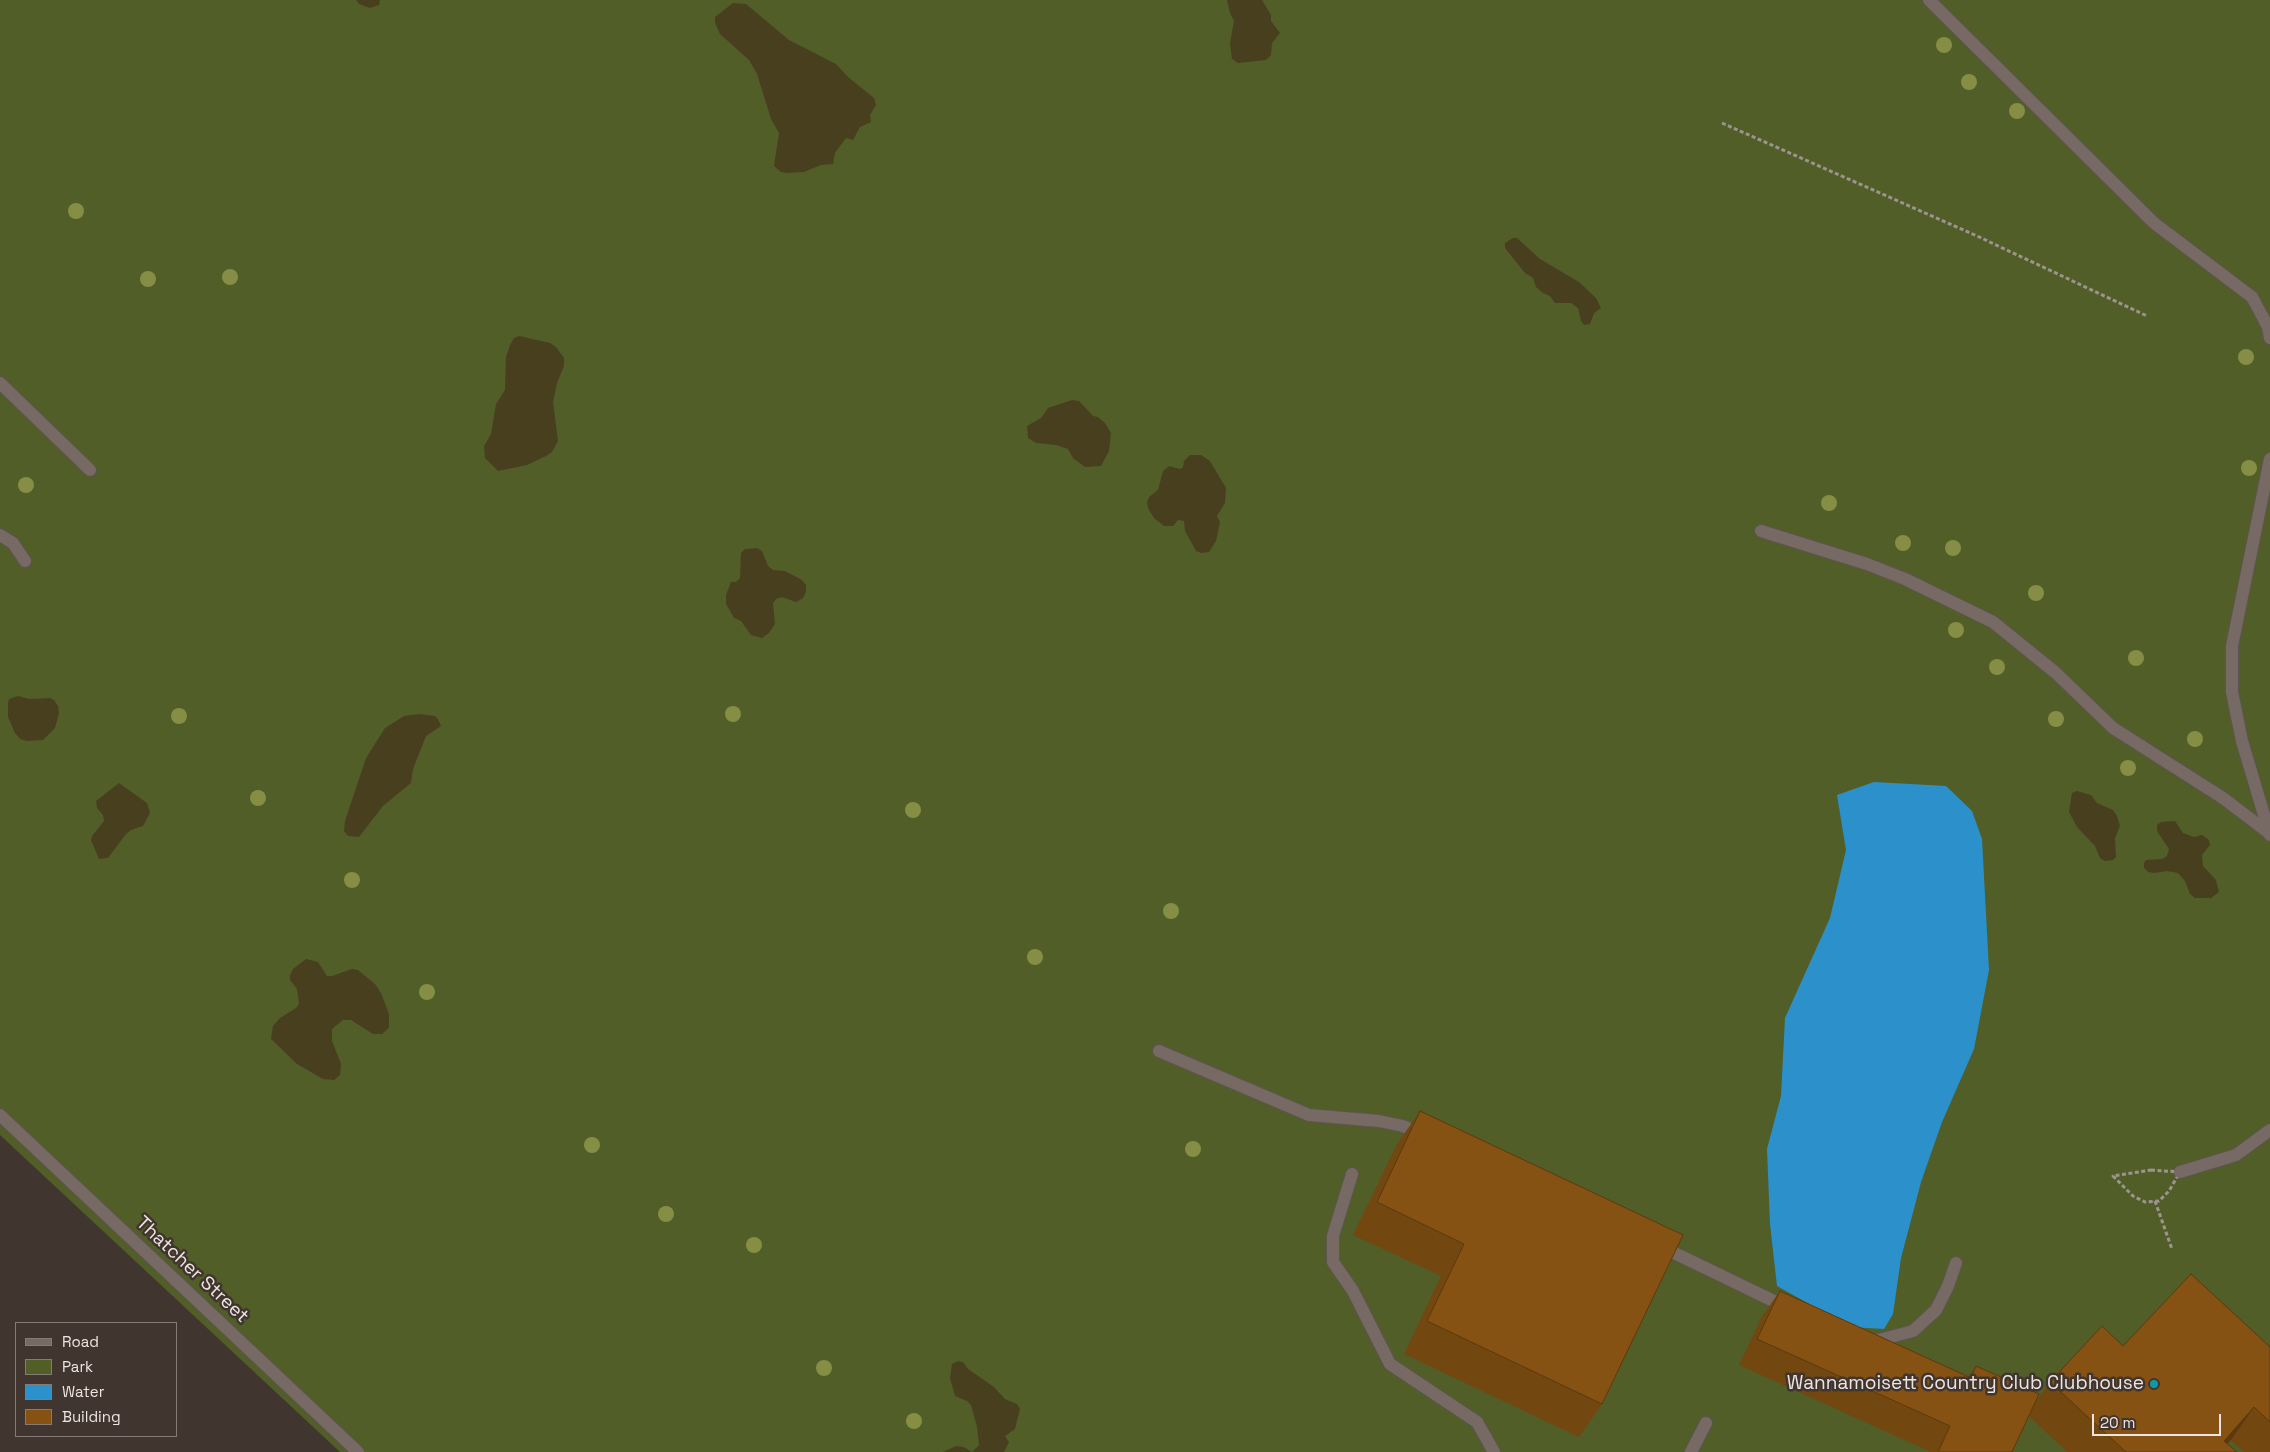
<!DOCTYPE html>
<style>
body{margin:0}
#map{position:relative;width:2270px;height:1452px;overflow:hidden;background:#40352f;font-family:"Space Grotesk",sans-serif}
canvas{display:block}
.legend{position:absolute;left:15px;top:1322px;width:162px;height:115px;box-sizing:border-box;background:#40352f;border:1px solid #857b76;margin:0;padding:6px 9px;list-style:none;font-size:15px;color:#ede5e1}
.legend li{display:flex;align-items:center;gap:10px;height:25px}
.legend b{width:25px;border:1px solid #857b76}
.scale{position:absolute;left:2092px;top:1414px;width:129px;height:22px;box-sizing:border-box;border:2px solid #ede5e1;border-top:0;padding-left:6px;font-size:15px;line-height:18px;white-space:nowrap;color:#ede5e1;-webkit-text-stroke:4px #40352f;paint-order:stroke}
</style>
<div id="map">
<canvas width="2270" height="1452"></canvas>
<ul class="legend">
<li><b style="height:6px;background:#776a64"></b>Road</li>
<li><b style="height:14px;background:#525e28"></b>Park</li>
<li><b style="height:14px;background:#2c91cb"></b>Water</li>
<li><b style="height:14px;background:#855213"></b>Building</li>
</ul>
<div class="scale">20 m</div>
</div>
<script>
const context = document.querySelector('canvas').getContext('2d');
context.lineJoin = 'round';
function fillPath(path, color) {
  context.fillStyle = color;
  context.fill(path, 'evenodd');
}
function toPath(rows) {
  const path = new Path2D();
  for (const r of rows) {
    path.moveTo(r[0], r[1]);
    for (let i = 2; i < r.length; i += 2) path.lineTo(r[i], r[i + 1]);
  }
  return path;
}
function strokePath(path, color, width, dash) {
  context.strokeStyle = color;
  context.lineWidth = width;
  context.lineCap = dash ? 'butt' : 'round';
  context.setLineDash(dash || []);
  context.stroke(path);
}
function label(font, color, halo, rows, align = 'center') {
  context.font = font + ' "Space Grotesk",sans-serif';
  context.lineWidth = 5;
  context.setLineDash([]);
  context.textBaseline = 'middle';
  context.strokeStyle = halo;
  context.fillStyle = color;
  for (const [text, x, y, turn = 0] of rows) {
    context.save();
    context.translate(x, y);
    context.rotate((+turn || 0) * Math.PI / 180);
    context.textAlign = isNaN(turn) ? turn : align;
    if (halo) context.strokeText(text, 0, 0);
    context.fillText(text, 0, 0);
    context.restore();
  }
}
fillPath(toPath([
 [0,0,2270,0,2270,1452,340,1452,0,1135]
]), '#525e28');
fillPath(toPath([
 [356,0,380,0,379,5,370,8,359,4],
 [1227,0,1262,0,1271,15,1271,21,1280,33,1272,43,1271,55,1266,60,1238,63,1232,59,1230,43,1234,21,1230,13],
 [733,3,746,4,789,40,836,64,848,77,874,98,876,105,870,115,871,122,860,127,853,140,846,138,835,153,833,164,821,165,804,172,787,173,781,172,774,166,779,133,771,119,757,74,749,60,720,34,715,23,715,17],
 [1513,238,1517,238,1540,259,1579,282,1596,298,1601,308,1594,313,1590,324,1584,325,1581,321,1578,308,1571,303,1555,303,1550,296,1543,293,1536,287,1533,278,1525,273,1505,248,1505,243],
 [519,336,550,343,556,347,564,358,564,366,557,383,553,402,558,441,552,452,546,456,527,465,498,471,485,458,484,446,491,434,496,404,505,390,506,357,510,345,514,338],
 [1072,400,1079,401,1093,416,1098,417,1105,423,1111,433,1109,451,1101,466,1085,467,1073,458,1068,449,1056,445,1036,443,1028,438,1027,426,1041,418,1048,408],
 [1190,455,1201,455,1210,461,1226,488,1225,503,1217,516,1220,522,1216,541,1209,552,1201,553,1196,551,1185,531,1184,521,1178,520,1173,526,1164,526,1154,518,1148,508,1147,502,1149,497,1158,490,1163,471,1169,466,1180,469,1183,467,1184,461],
 [757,548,762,551,768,566,773,570,785,571,802,580,806,585,806,592,803,598,796,602,782,597,776,599,773,603,775,624,769,633,762,638,751,635,741,621,734,618,726,604,726,595,731,582,736,582,740,578,741,553,745,549],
 [18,696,29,699,50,698,54,700,58,706,59,713,55,728,43,740,27,741,20,739,15,733,8,717,8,703,9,699],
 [419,714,435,716,438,719,441,726,426,736,413,769,411,783,383,806,359,837,348,836,344,831,345,821,366,758,385,728,404,716],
 [119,783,147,803,150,813,143,826,131,830,126,834,108,858,99,859,91,840,92,836,104,821,103,815,97,808,96,801],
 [2077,791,2091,795,2097,803,2113,810,2117,816,2120,826,2115,838,2116,857,2113,860,2105,861,2100,858,2095,846,2077,827,2069,812,2072,793],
 [2175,821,2183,833,2194,837,2202,835,2209,840,2210,845,2202,855,2203,866,2216,880,2219,892,2211,898,2195,898,2190,894,2185,881,2178,873,2167,871,2154,873,2148,872,2144,868,2144,863,2146,860,2162,859,2167,856,2169,849,2157,831,2157,825,2161,822],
 [306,959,318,962,327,976,332,976,352,969,358,970,375,984,381,993,389,1014,389,1028,382,1034,373,1034,351,1020,343,1020,332,1029,332,1041,341,1064,340,1075,334,1080,323,1079,297,1064,271,1039,273,1026,280,1018,296,1008,299,1004,297,989,290,980,290,975,293,969],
 [958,1361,963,1362,968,1369,994,1387,1005,1399,1017,1404,1020,1409,1015,1429,1005,1436,1009,1442,1004,1452,972,1452,979,1445,977,1427,971,1405,967,1401,955,1396,950,1378,952,1364],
 [956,1446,964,1447,972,1452,943,1452]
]), '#483f1f');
fillPath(toPath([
 [1874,782,1946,786,1972,811,1982,839,1989,970,1974,1049,1942,1122,1921,1182,1901,1258,1893,1314,1884,1329,1851,1327,1777,1286,1770,1224,1767,1149,1781,1096,1785,1018,1830,918,1846,850,1837,795]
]), '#2c91cb');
const lane = toPath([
 [1929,0,2154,223,2252,297,2268,327,2270,338],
 [0,383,90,470],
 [2270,459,2232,646,2232,692,2242,741,2270,835],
 [1761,531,1867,564,1905,579,1993,622,2056,673,2113,728,2223,798,2269,833],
 [0,535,13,543,25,561],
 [1159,1051,1309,1115,1379,1121,1403,1126,1422,1135],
 [2180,1172,2236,1155,2270,1130],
 [1352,1174,1333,1236,1333,1262,1353,1291,1390,1364,1477,1422,1494,1452],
 [1660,1246,1788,1308],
 [1870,1339,1875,1341,1913,1331,1936,1310,1948,1286,1956,1263],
 [1691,1452,1706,1423]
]);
const street = toPath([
 [0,1115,358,1452]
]);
strokePath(lane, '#5e5450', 14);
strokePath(street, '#5e5450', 14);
strokePath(toPath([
 [1722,123,1977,236,2147,316],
 [2151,1170,2180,1172,2169,1191,2159,1201,2145,1202,2133,1196,2113,1176,2151,1170],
 [2155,1201,2172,1249]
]), '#9d948f', 3, [4, 2.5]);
strokePath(lane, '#776a64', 12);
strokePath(street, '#776a64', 12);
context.fillStyle = '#858e44';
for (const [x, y] of [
 [1944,45],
 [1969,82],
 [2017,111],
 [76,211],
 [230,277],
 [148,279],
 [2246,357],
 [2249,468],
 [26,485],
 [1829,503],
 [1903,543],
 [1953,548],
 [2036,593],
 [1956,630],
 [2136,658],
 [1997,667],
 [733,714],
 [179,716],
 [2056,719],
 [2195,739],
 [2128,768],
 [258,798],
 [913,810],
 [352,880],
 [1171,911],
 [1035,957],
 [427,992],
 [592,1145],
 [1193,1149],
 [666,1214],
 [754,1245],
 [824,1368],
 [914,1421]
]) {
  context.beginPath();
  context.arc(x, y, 8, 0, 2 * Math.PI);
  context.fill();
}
fillPath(toPath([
 [1420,1111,1602,1404,1579,1437,1404,1354,1441,1276,1353,1235,1397,1144],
 [1780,1291,1968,1377,1976,1366,2033,1406,2050,1382,2123,1346,2270,1347,2270,1452,2244,1452,2231,1440,2227,1444,2237,1452,2067,1452,2029,1416,2012,1452,1931,1452,1739,1365,1762,1316]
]), '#724710');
fillPath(toPath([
 [2254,1407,2231,1440,2220,1452,2224,1441]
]), '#5d390d');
const building = toPath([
 [1420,1111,1683,1235,1602,1404,1427,1321,1464,1244,1377,1202,1420,1111],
 [2191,1274,2270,1347,2270,1422,2254,1407,2224,1441,2237,1452,2126,1452,2050,1382,2102,1326,2123,1346,2191,1274],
 [1780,1291,1971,1378,1976,1366,2039,1394,2012,1452,1938,1452,1950,1426,1757,1339,1780,1291]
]);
fillPath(building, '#855213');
strokePath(building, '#5d390d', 1);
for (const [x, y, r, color] of [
 [2154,1384,5,"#0f9aa8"]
]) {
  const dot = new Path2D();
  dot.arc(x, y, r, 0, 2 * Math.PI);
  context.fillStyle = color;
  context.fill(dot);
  strokePath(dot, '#40352f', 2);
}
label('19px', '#ede5e1', '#40352f', [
 ["Thatcher Street",192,1270,43]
]);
label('19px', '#ede5e1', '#40352f', [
 ["Wannamoisett Country Club Clubhouse",2144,1384]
], 'right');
</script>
